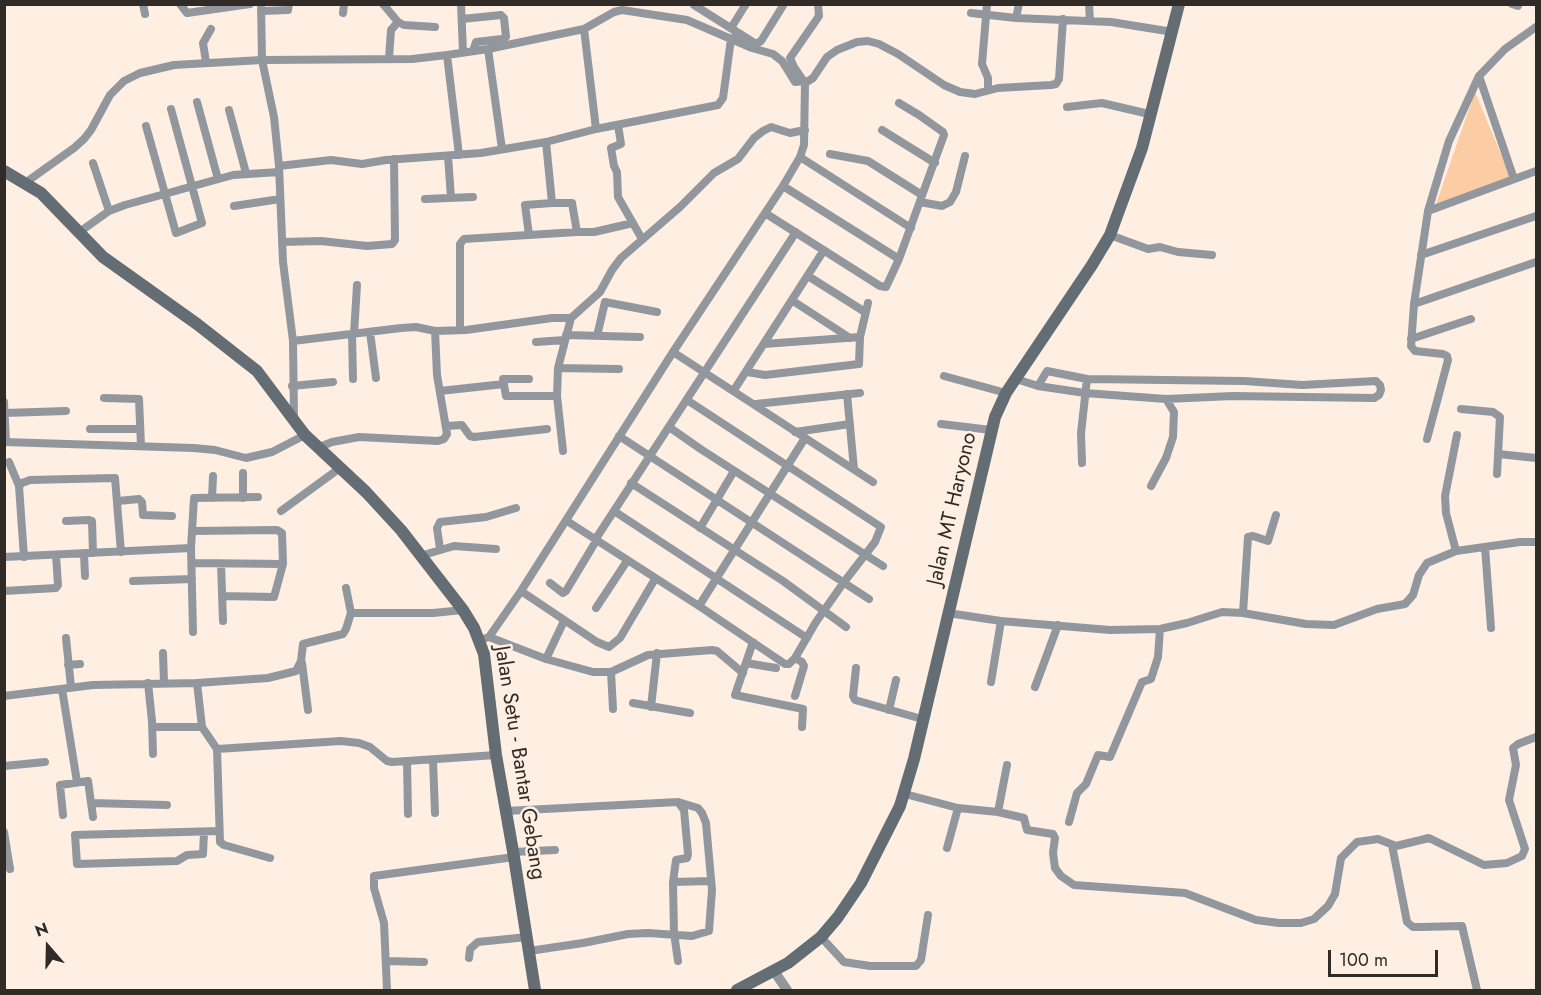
<!DOCTYPE html>
<style>
body{margin:0}
#map{position:relative;width:1541px;height:995px;overflow:hidden;background:#feefe2;font-family:Jost,sans-serif}
canvas{display:block}
.frame{position:absolute;inset:0;border:6px solid #312b27;pointer-events:none}
.north{position:absolute;left:18px;top:917px;width:60px;height:60px;-webkit-text-stroke:4px #feefe2;paint-order:stroke;rotate:340deg;font-size:16px;font-weight:700;line-height:24px;text-align:center;color:#312b27}
.north::after{content:'';display:block;margin:auto;width:21px;height:27px;background:#312b27;clip-path:polygon(50% 0,100% 100%,50% 72%,0 100%)}
.scale{position:absolute;left:1328px;top:950px;width:110px;height:27px;box-sizing:border-box;border:3px solid #312b27;border-top:0;padding-left:8px;font-size:18px;line-height:21px;white-space:nowrap;color:#312b27;-webkit-text-stroke:4px #feefe2;paint-order:stroke}
</style>
<div id="map">
<canvas width="1541" height="995"></canvas>
<div class="frame"></div>
<div class="north">N</div>
<div class="scale">100 m</div>
</div>
<script>
const context = document.querySelector('canvas').getContext('2d');
context.lineJoin = 'round';
function fillPath(path, color) {
  context.fillStyle = color;
  context.fill(path, 'evenodd');
}
function toPath(rows) {
  const path = new Path2D();
  for (const r of rows) {
    path.moveTo(r[0], r[1]);
    for (let i = 2; i < r.length; i += 2) path.lineTo(r[i], r[i + 1]);
  }
  return path;
}
function strokePath(path, color, width, dash) {
  context.strokeStyle = color;
  context.lineWidth = width;
  context.lineCap = dash ? 'butt' : 'round';
  context.setLineDash(dash || []);
  context.stroke(path);
}
function label(font, color, halo, rows, align = 'center') {
  context.font = font + ' Jost,sans-serif';
  context.lineWidth = 5;
  context.setLineDash([]);
  context.textBaseline = 'middle';
  context.strokeStyle = halo;
  context.fillStyle = color;
  for (const [text, x, y, turn = 0] of rows) {
    context.save();
    context.translate(x, y);
    context.rotate((+turn || 0) * Math.PI / 180);
    context.textAlign = isNaN(turn) ? turn : align;
    if (halo) context.strokeText(text, 0, 0);
    context.fillText(text, 0, 0);
    context.restore();
  }
}
fillPath(toPath([
 [1475,92,1511,178,1436,204]
]), '#fccda5');
strokePath(toPath([
 [143,4,145,14],
 [180,4,187,13,250,4],
 [261,4,262,60,274,117,279,166,283,262,293,341,294,419],
 [383,4,398,22,404,25,435,27],
 [461,4,463,52],
 [987,4,982,64,988,78,988,90],
 [1089,4,1090,21],
 [1512,4,1518,6],
 [694,5,756,44,761,41,784,4],
 [262,11,288,10,289,4],
 [343,13,344,4],
 [971,13,1016,18,1111,22,1173,32],
 [1016,18,1019,4],
 [462,19,501,15,504,18,506,37,502,39,476,42,473,51],
 [731,28,746,4],
 [584,29,596,129],
 [488,49,502,149],
 [447,55,459,155],
 [389,58,391,30,398,22],
 [206,62,203,43,211,29],
 [1479,76,1514,179],
 [805,83,794,67,790,58,819,16,818,4],
 [197,102,218,179],
 [1067,107,1102,103,1149,114],
 [229,110,246,173],
 [618,125,621,144,611,148,614,166,617,172,618,197,642,239],
 [146,126,176,233,202,223,171,109],
 [882,130,935,163],
 [830,154,868,161,922,195],
 [448,156,451,198],
 [800,157,911,228],
 [93,163,109,211],
 [279,166,331,160,362,164,386,160,481,153,546,142,596,129,718,105,723,98,731,39,740,34],
 [25,183,74,148,84,139,91,130,110,95,124,81,140,73,174,65,262,60,412,59,447,55,488,49,584,29,614,12,622,10,687,20,752,48,773,54,782,61,795,82,804,81],
 [783,186,899,259],
 [425,199,473,197],
 [920,202,942,206,950,202,956,192,965,156],
 [552,203,572,203,577,232],
 [234,206,280,199],
 [1428,211,1536,171],
 [765,213,880,286,886,287,899,259,944,135,943,132,919,115,899,103],
 [78,233,109,211,125,205,233,175,279,172],
 [529,235,525,205,552,203,546,142],
 [1110,235,1148,249,1160,247,1178,252,1212,255],
 [282,242,321,241,367,246,392,244,395,240,394,159],
 [1421,255,1536,216],
 [808,276,865,312],
 [793,301,850,338],
 [1414,304,1536,262],
 [460,329,460,244,464,239,577,232,594,232,633,223],
 [370,332,376,378],
 [352,334,353,379],
 [354,334,357,285],
 [566,335,640,337],
 [597,336,605,302,657,312],
 [1411,339,1471,319],
 [293,341,401,328,416,327,435,331,466,330,552,318,571,318],
 [536,342,565,340],
 [764,344,860,337],
 [673,352,873,482],
 [558,368,619,369],
 [747,372,765,375,859,364,860,337,868,303],
 [944,376,1006,393],
 [529,379,503,379,506,396,557,396,563,451],
 [1016,379,1038,386,1085,393,1166,399,1233,396,1374,398,1379,395,1381,390,1380,385,1376,381,1302,385,1244,381,1087,379,1047,371,1038,386],
 [292,386,333,382],
 [734,390,824,250],
 [440,391,504,384],
 [847,394,854,469],
 [557,396,558,368,571,318,600,292,612,270,621,258,680,207,714,173,738,159,754,138,763,131,771,127,790,133,805,130],
 [104,398,139,399,141,446],
 [4,402,6,442],
 [756,404,860,393],
 [1461,409,1493,412,1500,417,1497,474],
 [5,413,66,411],
 [941,424,991,430],
 [447,426,462,425,470,436,474,437,547,429],
 [669,427,702,450,883,566],
 [90,429,140,429],
 [795,432,850,424],
 [619,436,869,599],
 [1427,439,1448,360,1447,356,1443,354,1415,351,1411,346,1414,304,1428,211,1449,141,1479,76,1505,49,1536,27],
 [4,442,194,448,215,450,246,458,272,452,305,435],
 [317,448,332,442,359,437,438,441,444,439,447,434,437,375,435,331],
 [1498,454,1536,458],
 [9,462,19,486],
 [1082,463,1081,433,1087,379],
 [631,483,783,581,846,627],
 [1151,486,1166,458,1173,437,1174,412,1166,399],
 [212,498,213,476],
 [243,498,243,473],
 [118,501,139,499,142,502,143,515,172,516],
 [281,511,340,468],
 [614,511,807,638],
 [66,521,89,520,92,521,93,553],
 [567,521,699,606,785,664,789,664,795,658,816,622,844,582,875,542,881,527,687,400],
 [700,528,734,471],
 [192,531,277,530,282,533,283,564,274,597,223,596],
 [595,540,796,232],
 [1485,547,1491,628],
 [440,549,437,528,440,522,486,517,516,508],
 [1456,551,1446,513,1445,496,1457,435],
 [84,554,85,576],
 [420,556,454,546,496,549],
 [4,557,191,548],
 [24,557,19,486,22,483,30,480,115,478,121,552],
 [192,563,283,564],
 [221,564,223,621],
 [133,581,192,579],
 [550,583,563,593,566,591,596,541],
 [346,588,351,613],
 [4,591,56,588,58,585,56,555],
 [521,591,597,642,609,647,620,638,655,579],
 [699,606,805,438],
 [596,608,627,561],
 [948,613,1001,621,1110,630,1160,629,1187,623,1222,612,1243,613,1306,624,1334,625,1377,609,1405,604,1413,595,1419,575,1427,563,1456,551,1520,542,1536,542],
 [1243,613,1248,537,1253,536,1268,541,1276,515],
 [193,632,191,548,194,498,258,497],
 [489,637,546,659,593,672,611,672,648,655,712,650,717,651,743,673],
 [66,638,71,687],
 [480,640,489,637,521,591,673,352,783,186,800,157,804,145,805,83,813,78,827,57,837,50,857,42,868,41,879,44,898,54,944,85,960,92,975,94,998,88,1051,85,1056,84,1059,79,1063,19],
 [753,642,735,695,803,709,802,727],
 [163,653,164,682],
 [546,659,564,621],
 [302,663,308,710],
 [746,663,776,668],
 [68,665,80,664],
 [856,668,853,696,855,700,922,719],
 [611,672,613,709],
 [991,682,1001,621],
 [148,683,152,721,153,754],
 [197,683,202,727,217,749,341,741,359,743,370,747,387,761,392,762,496,755],
 [1035,687,1058,625],
 [62,689,77,782],
 [4,696,93,685,197,683,268,678,296,671,301,661,303,644,343,634,346,629,351,613,433,613,463,610],
 [795,696,804,666,802,662,795,658],
 [633,703,690,713],
 [651,707,657,653],
 [889,710,896,680],
 [153,727,202,727],
 [217,749,220,842,224,845,270,858],
 [433,760,435,813],
 [407,762,408,814],
 [4,766,45,762],
 [905,794,958,808,998,812,1024,818,1027,830,1053,834,1055,838,1053,853,1055,868,1061,876,1074,885,1185,893,1256,920,1279,923,1301,923,1314,919,1328,906,1335,894,1341,858,1357,842,1378,839,1396,846,1429,838,1484,865,1507,863,1522,856,1525,849,1509,800,1516,765,1513,748,1518,744,1536,737],
 [91,803,167,805],
 [506,811,678,802,698,808,702,813,706,823,712,890,709,931,692,936,648,933,628,934,583,943,529,951],
 [998,812,1007,765],
 [63,815,60,785,88,781,93,817],
 [1069,822,1077,793,1086,784,1098,755,1110,757,1142,682,1151,679,1158,657,1160,629],
 [4,832,10,869],
 [204,833,203,854,187,855,177,861,77,864,75,835,219,831],
 [1392,845,1407,922,1413,927,1421,927,1462,926,1477,990],
 [947,848,958,808],
 [513,852,555,850],
 [673,882,711,881],
 [821,937,844,962,870,966,916,966,921,960,928,915],
 [469,958,470,949,478,942,527,937],
 [386,961,424,962],
 [678,961,674,933,673,882,676,860,687,858,688,854,684,810,678,802],
 [387,990,384,923,374,888,374,876,514,857]
]), '#91979c', 8);
strokePath(toPath([
 [774,971,787,990]
]), '#91979c', 10);
strokePath(toPath([
 [4,171,41,193,103,257,197,324,257,371,305,435,366,492,401,530,463,610,474,628,484,654,496,755,514,857,535,990],
 [737,990,788,963,821,937,838,917,861,883,900,806,914,759,995,417,1006,393,1092,265,1110,235,1142,148,1179,4]
]), '#636d73', 12);
label('21px', '#312b27', '#feefe2', [
 ["Jalan MT Haryono",953,509,-77],
 ["Jalan Setu - Bantar Gebang",519,763,81]
]);
</script>
